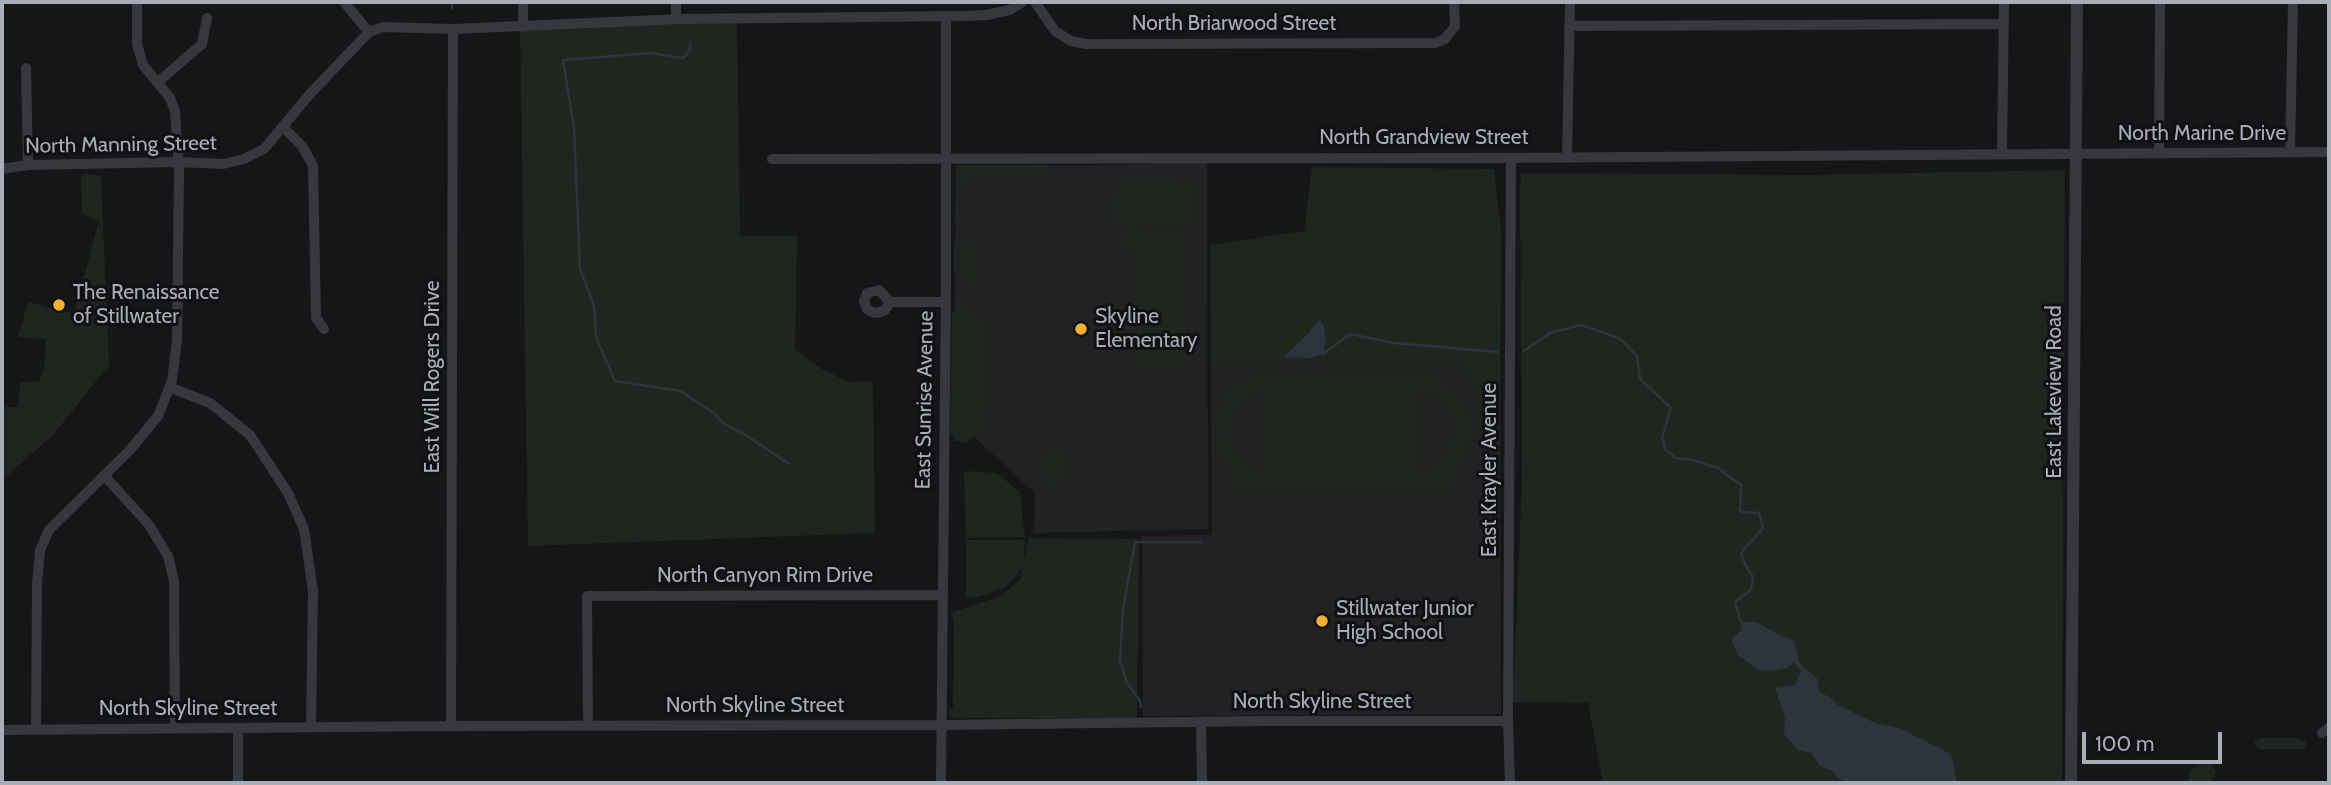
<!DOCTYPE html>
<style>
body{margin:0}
#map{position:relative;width:2331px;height:785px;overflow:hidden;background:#161618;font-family:Cabin,sans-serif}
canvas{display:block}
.frame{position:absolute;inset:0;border:4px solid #a8adb8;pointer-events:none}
.scale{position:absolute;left:2082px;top:732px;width:140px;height:32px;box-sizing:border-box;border:4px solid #a8adb8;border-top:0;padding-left:9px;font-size:21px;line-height:24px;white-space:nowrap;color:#a8adb8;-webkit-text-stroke:5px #111113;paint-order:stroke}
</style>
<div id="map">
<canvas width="2331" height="785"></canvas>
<div class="frame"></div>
<div class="scale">100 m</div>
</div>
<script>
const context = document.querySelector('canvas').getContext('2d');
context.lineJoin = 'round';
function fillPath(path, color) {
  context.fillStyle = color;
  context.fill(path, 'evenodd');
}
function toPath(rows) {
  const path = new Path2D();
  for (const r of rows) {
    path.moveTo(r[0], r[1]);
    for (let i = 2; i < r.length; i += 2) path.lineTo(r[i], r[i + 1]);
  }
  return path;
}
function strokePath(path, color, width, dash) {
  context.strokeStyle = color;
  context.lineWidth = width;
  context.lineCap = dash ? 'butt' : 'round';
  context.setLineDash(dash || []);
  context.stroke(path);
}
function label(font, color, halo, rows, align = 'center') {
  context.font = font + ' Cabin,sans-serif';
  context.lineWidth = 6;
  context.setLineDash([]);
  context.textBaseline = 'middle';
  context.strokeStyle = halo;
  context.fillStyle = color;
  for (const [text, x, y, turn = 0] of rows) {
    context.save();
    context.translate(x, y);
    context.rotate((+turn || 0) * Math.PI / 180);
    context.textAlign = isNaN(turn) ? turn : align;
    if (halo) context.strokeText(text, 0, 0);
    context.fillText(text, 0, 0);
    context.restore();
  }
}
fillPath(toPath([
 [1207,163,1208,529,1034,533,1035,493,974,437,954,442,956,165,1058,166],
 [1456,361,1474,380,1488,488,1500,489,1501,714,1143,716,1142,536,1212,535,1211,363]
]), '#222225');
fillPath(toPath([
 [737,23,740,236,797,236,795,349,822,369,848,382,873,381,875,533,528,546,520,27],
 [963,165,1048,165,1051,168,1050,173,964,174,961,223,959,224,955,222,957,167],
 [1312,167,1494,169,1501,231,1500,489,1488,489,1474,380,1456,361,1211,363,1210,245,1304,231],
 [2065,170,2062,783,1603,783,1588,703,1513,702,1522,479,1520,191,1521,173,1806,175],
 [85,174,101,176,109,365,54,434,2,480,2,407,18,407,20,383,39,381,44,371,46,339,18,337,28,302,74,314,99,221,82,214,81,179],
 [1117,179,1193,181,1192,225,1116,224],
 [1123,228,1187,231,1186,371,1133,370,1136,249,1122,249],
 [956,241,966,241,977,246,977,293,954,271,954,243],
 [963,307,976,313,991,328,984,329,982,416,989,422,967,443,960,442,950,433,952,312],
 [1420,374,1442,382,1461,401,1469,421,1468,443,1461,461,1449,475,1454,476,1454,488,1231,488,1231,475,1236,474,1230,469,1220,453,1216,437,1218,416,1224,399,1234,388,1247,381,1266,375],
 [1270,386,1417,388,1265,389,1265,473,1418,472,1418,388,1434,392,1449,408,1455,421,1454,439,1446,457,1435,467,1421,474,1264,474,1244,465,1232,448,1229,433,1230,419,1236,404,1252,391],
 [1063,451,1066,482,1043,485,1040,453],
 [964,471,997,473,1020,492,1025,537,966,538],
 [1029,538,1139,539,1137,718,952,718,949,710,953,708,954,620,950,613,999,597,1020,580,1023,567,1006,587,979,597,966,598,966,540,1025,540,1024,559],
 [2262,738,2295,738,2306,742,2305,749,2260,749,2257,748,2254,741],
 [2200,762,2211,763,2216,771,2215,774,2210,783,2188,783,2190,771]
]), '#1e261f');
fillPath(toPath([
 [1319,319,1324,326,1326,341,1323,354,1311,358,1284,357,1309,333],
 [1741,622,1757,622,1777,634,1794,641,1800,664,1817,678,1820,693,1828,696,1838,705,1875,723,1899,728,1949,753,1953,762,1957,783,1851,783,1838,779,1833,771,1820,766,1811,753,1798,750,1784,734,1785,719,1775,688,1795,685,1801,671,1794,662,1787,668,1772,671,1759,670,1738,655,1731,640,1741,630]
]), '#2c353c');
strokePath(toPath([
 [452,2,452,8],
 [690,44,689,51,685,57,682,58,651,53,563,60,574,127,580,269,594,306,596,337,615,381,680,391,714,413,723,423,744,434,789,464],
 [1524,351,1550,333,1581,325,1619,338,1637,356,1640,379,1671,408,1662,438,1666,450,1676,458,1693,460,1718,468,1741,485,1740,512,1759,513,1763,528,1741,553,1746,566,1753,577,1751,590,1735,602,1741,622],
 [1323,354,1350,334,1394,343,1498,352],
 [1141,707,1140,701,1127,683,1120,661,1123,609,1135,542,1201,542]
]), '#2c353c', 2.5);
strokePath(toPath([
 [344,2,369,32],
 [1035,2,1055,31,1071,41,1086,44,1436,43,1445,39,1455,26,1454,2],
 [676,19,676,2],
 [1569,26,2004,24],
 [523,27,523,2],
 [26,68,28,165],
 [158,82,202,44,207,18],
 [284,128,302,146,313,166,316,318,324,329],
 [2290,152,2293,2],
 [2002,153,2004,2],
 [2159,153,2160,2],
 [1567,157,1570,2],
 [772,159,1497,158,2329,152],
 [2,169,28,165,178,162,223,164,244,159,264,149,309,95,369,32,383,27,453,29,681,19,964,16,986,15,1010,10,1022,2],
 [879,290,890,302,885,310,878,313,872,312,867,309,864,301,867,293,879,290],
 [890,302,946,302],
 [169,387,210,403,250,435,288,493,304,529,313,591,311,727],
 [104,475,149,525,168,556,174,581,175,727],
 [1201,723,1202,783],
 [451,726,453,29],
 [588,726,587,596,943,595],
 [2,730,451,726,942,725,1263,721,1508,721],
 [36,730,37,584,40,550,49,530,130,450,158,416,172,381,177,340,179,171,175,111,170,98,143,65,137,44,137,2],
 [2322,733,2329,728],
 [238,783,238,728],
 [941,783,946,287,946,17],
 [1510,783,1508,721,1511,158]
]), '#37383d', 10);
strokePath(toPath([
 [2071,783,2077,2]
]), '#37383d', 12);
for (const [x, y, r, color] of [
 [59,305,7,"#f2b134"],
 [1081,329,7,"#f2b134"],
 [1322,621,7,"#f2b134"]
]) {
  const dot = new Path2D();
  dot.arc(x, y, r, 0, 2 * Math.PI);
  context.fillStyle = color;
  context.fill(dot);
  strokePath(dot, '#111113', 2.5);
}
label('21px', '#a8adb8', '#111113', [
 ["North Briarwood Street",1234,24],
 ["North Marine Drive",2202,134],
 ["North Grandview Street",1424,138],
 ["North Manning Street",121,145,-1],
 ["East Will Rogers Drive",433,377,-90],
 ["East Lakeview Road",2055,392,-90],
 ["East Sunrise Avenue",925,400,-89],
 ["East Krayler Avenue",1490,470,-90],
 ["North Canyon Rim Drive",765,576],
 ["North Skyline Street",1322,702],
 ["North Skyline Street",755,706],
 ["North Skyline Street",188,709]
]);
label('21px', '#a8adb8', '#111113', [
 ["The Renaissance",73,293],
 ["of Stillwater",73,317],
 ["Skyline",1095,317],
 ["Elementary",1095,341],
 ["Stillwater Junior",1336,609],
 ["High School",1336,633]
], 'left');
</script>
